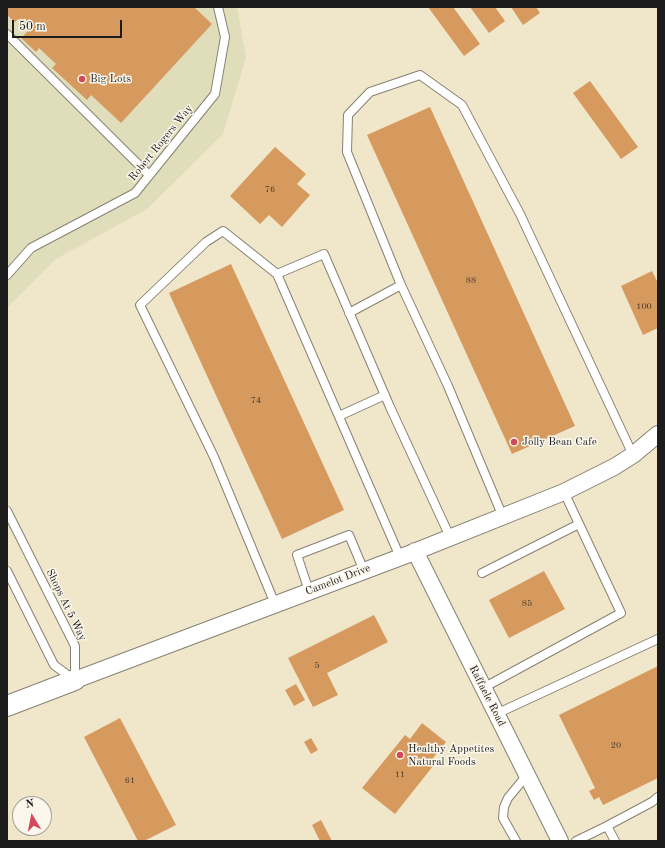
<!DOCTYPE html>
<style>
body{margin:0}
#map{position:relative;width:665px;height:848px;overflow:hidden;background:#f0e6ca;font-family:"Old Standard TT",serif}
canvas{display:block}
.frame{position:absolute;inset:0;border:8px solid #1c1c1c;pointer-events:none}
.north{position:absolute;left:12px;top:796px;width:40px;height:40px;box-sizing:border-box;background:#fbf7ec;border:1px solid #a29f99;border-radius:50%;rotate:350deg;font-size:11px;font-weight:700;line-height:16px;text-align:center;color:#1c1c1c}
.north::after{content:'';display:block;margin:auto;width:14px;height:18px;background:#d1495b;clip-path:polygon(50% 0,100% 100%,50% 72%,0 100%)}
.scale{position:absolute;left:12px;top:20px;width:110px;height:18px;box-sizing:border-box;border:2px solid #1c1c1c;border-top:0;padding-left:5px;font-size:12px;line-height:14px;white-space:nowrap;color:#1c1c1c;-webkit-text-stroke:3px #fbf7ec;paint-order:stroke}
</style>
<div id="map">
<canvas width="665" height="848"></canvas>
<div class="frame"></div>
<div class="north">N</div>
<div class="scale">50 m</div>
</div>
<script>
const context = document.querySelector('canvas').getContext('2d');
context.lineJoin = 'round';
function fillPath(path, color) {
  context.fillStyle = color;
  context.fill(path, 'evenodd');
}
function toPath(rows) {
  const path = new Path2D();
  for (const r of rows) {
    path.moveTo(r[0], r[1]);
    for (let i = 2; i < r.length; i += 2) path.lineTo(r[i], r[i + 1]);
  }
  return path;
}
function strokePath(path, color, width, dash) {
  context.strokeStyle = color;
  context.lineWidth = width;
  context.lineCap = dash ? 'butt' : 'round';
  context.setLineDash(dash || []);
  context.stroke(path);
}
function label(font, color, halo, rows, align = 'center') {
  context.font = font + ' "Old Standard TT",serif';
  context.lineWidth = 3;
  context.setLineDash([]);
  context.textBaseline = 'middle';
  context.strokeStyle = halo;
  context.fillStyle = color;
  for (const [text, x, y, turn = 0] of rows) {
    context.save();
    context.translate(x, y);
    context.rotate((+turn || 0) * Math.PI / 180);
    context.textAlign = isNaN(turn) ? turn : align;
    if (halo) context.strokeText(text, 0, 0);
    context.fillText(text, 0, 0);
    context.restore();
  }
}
fillPath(toPath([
 [7,7,237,7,246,57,223,134,147,209,56,259,7,308]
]), '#e0ddbb');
fillPath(toPath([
 [7,7,194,7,212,24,121,123,91,95,87,100,52,68,56,64,39,48,36,52,21,38,30,29,18,19,15,22,7,15],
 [428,7,453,7,480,44,464,56],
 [470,7,495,7,505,21,489,33],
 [511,7,536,7,540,13,523,25],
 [590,81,638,147,621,159,573,93],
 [430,107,575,426,512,454,367,135],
 [275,147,306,174,297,184,310,195,282,227,269,215,260,224,230,196],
 [231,264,344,510,282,539,169,293],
 [652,271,658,283,658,328,643,335,621,286],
 [544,571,565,609,509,638,489,600],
 [374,615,388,642,327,673,338,695,313,707,288,658],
 [658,666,658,778,603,805,599,797,594,800,589,791,595,788,559,715],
 [296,684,305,700,294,706,285,690],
 [120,718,176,825,144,841,138,841,84,737],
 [422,723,446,742,433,758,437,761,395,814,362,788,405,735,410,739],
 [311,738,318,750,311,754,304,742],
 [321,820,332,841,320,841,312,825]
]), '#d69a5f');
const service = toPath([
 [7,34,149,175],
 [7,275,31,248,135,193,215,94,225,37,218,7],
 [401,285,448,386,503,517],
 [349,313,401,285,347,152,348,115,370,92,420,75,462,105,520,214,633,455],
 [339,416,385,395],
 [7,511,75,646,75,680],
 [400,557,277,274,324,254,390,407,450,537],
 [7,571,54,665,73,679],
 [482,573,579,524],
 [309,591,297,555,349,535,364,571],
 [275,604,214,457,140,305,206,242,223,231,277,274],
 [483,688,621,613,564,492],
 [496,714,658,639],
 [607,826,652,802,658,797],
 [516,841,503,818,504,807,508,798,527,775],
 [576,841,607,826,615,841]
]);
const minor = toPath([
 [415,551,560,841],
 [75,680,409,554,564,492,614,467,633,455,658,434]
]);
const tertiary = toPath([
 [7,706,75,680]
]);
strokePath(service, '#868173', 10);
strokePath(minor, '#868173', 18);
strokePath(tertiary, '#868173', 22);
strokePath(service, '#fff', 8);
strokePath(minor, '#fff', 16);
strokePath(tertiary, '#fff', 20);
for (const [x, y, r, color] of [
 [82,79,4,"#d1495b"],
 [514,442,4,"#d1495b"],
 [400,755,4,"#d1495b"]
]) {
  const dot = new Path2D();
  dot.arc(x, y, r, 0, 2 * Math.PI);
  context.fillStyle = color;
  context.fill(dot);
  strokePath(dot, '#fbf7ec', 1.5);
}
label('9px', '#4a3c2d', null, [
 ["76",270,190],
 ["88",471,281],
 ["100",644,307],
 ["74",256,401],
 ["85",527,604],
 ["5",317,666],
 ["20",616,746],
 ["11",400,775],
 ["61",130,781]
]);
label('11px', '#1c1c1c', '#fbf7ec', [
 ["Big Lots",90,79],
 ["Jolly Bean Cafe",522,442],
 ["Healthy Appetites",408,749],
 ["Natural Foods",408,762]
], 'left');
label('11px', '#1c1c1c', '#fbf7ec', [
 ["Robert Rogers Way",161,143,-51],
 ["Camelot Drive",338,580,-21],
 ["Shops At 5 Way",66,605,64],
 ["Raffaele Road",487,696,63]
]);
</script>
